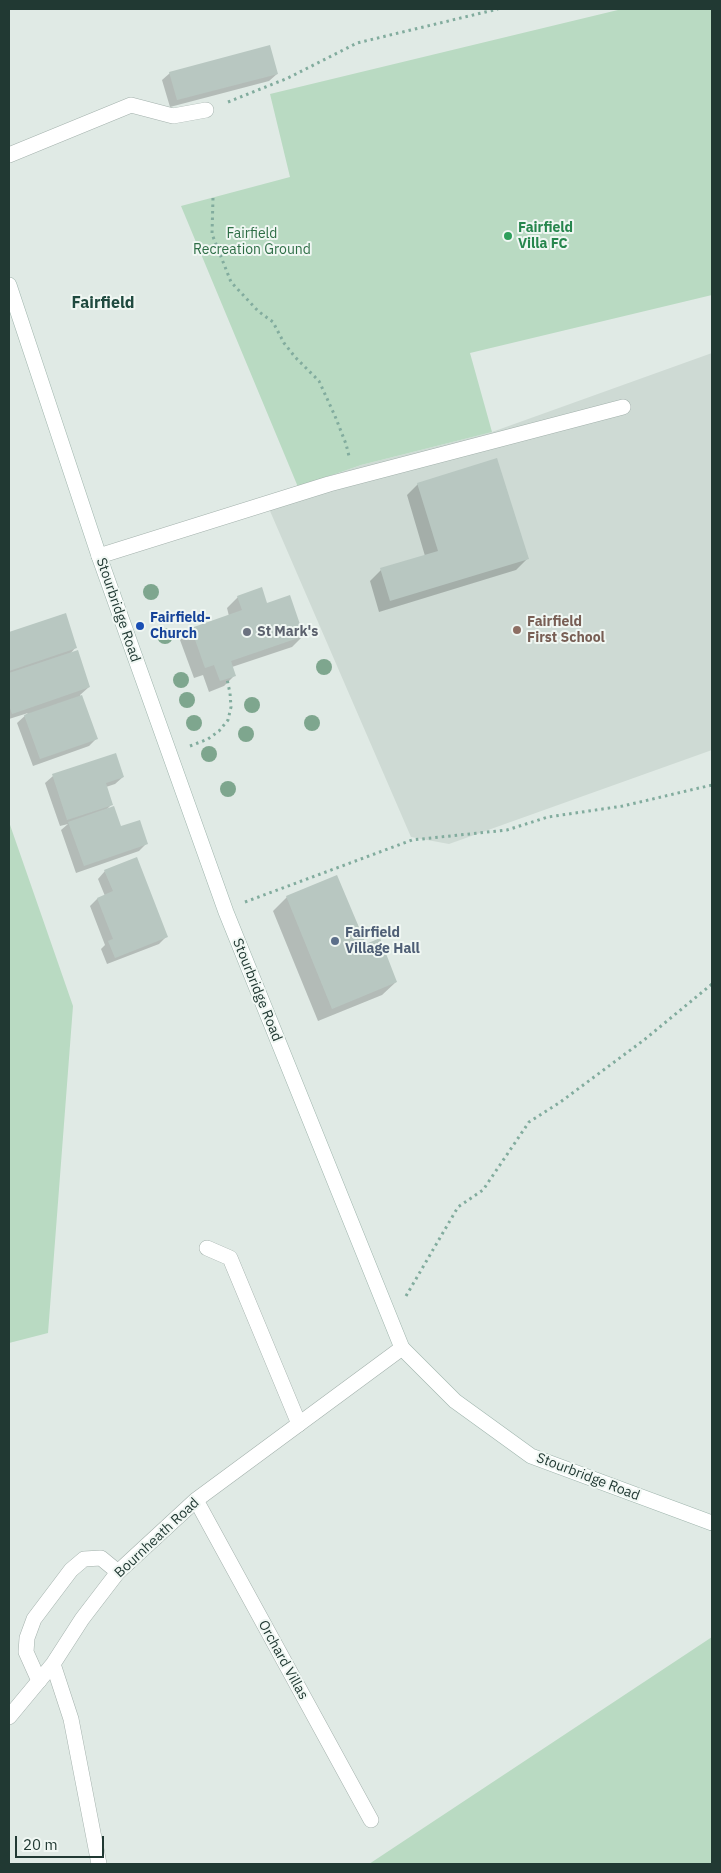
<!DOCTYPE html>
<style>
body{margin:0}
#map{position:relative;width:721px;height:1873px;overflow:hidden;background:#e0eae5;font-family:"IBM Plex Sans",sans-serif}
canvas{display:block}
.frame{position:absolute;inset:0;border:10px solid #213933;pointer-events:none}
.scale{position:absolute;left:15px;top:1836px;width:89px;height:22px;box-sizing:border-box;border:2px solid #213933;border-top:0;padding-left:6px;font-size:15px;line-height:18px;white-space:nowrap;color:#213933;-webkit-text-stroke:4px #f0f7f3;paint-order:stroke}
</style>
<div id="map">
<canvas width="721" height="1873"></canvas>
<div class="frame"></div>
<div class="scale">20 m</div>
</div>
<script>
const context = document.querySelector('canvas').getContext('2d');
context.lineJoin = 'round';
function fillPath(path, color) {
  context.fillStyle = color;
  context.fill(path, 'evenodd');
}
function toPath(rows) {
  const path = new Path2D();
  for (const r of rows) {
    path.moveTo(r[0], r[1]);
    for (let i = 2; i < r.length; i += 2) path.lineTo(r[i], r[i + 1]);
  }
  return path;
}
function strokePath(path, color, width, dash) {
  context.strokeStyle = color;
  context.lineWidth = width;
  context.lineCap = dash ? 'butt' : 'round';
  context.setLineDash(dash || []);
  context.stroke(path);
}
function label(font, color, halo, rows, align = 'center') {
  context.font = font + ' "IBM Plex Sans",sans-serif';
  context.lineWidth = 4;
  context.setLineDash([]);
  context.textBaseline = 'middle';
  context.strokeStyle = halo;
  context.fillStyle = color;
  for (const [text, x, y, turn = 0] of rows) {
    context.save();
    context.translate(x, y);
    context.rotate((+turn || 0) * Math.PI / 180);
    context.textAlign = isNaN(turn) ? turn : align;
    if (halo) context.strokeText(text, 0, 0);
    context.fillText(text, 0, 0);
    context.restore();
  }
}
fillPath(toPath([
 [712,353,712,750,449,844,411,837,270,511,298,487,361,465,492,432]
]), '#cedad4');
fillPath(toPath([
 [622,9,712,9,712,295,470,353,492,432,361,465,298,487,181,206,290,177,270,94],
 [9,822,73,1006,48,1333,9,1343],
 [712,1637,712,1864,369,1864]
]), '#b9dac2');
fillPath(toPath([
 [170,73,277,74,269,81,170,107,162,80],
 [418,484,527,559,516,570,379,612,370,581,381,570,425,556,407,495],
 [238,597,266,605,303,636,292,647,232,667,235,675,224,686,209,692,203,675,194,678,180,640,191,629,229,616,227,608],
 [65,614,76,647,70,654,89,687,80,695,96,739,89,746,33,766,17,723,28,713,9,719,9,633],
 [53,776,123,777,115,784,106,787,112,804,105,811,120,828,147,843,139,851,76,873,61,830,68,824,60,826,45,783],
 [105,871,167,936,159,944,107,964,101,949,105,945,90,906,97,899,105,896,98,879],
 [287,897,365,946,396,982,382,995,318,1021,273,911]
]), '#0003');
fillPath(toPath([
 [270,45,278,74,177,100,169,72],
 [497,458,529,559,390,601,380,568,438,551,417,483],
 [262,587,267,603,290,595,304,636,231,661,236,676,220,681,214,665,205,668,191,628,242,610,237,596],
 [66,613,77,648,9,671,9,632],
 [78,650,90,687,12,714,9,705,9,673],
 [82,695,98,739,40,759,24,715],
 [116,753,124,777,106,783,113,805,67,820,52,774],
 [114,806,121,826,140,820,148,844,84,866,68,822],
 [137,857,168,937,115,958,108,941,113,939,97,898,113,891,104,870],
 [337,875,366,944,380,938,397,982,332,1009,286,896]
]), '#b8c7c1');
const lane = toPath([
 [9,155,131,105,173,116,206,110],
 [99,556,329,484,623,407],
 [207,1248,230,1258,299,1424],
 [39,1681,26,1652,27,1638,34,1619,71,1570,84,1559,101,1558,118,1572]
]);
const street = toPath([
 [196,1500,371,1820],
 [53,1664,71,1719,99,1864],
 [9,1717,53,1664,82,1619,118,1572,196,1500,402,1348]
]);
const secondary = toPath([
 [9,285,99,556,226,912,402,1348,455,1401,531,1456,712,1523]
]);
strokePath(lane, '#a3b1ac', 16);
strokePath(street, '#a3b1ac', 16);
strokePath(secondary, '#9fb5ad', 16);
strokePath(toPath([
 [228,102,288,78,357,43,498,9],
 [213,198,212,234,231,282,258,311,273,322,284,343,295,357,319,381,335,416,346,444,349,456],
 [190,746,208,739,219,731,228,720,231,707,230,693,227,679],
 [245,902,412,840,507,830,548,817,623,806,712,785],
 [406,1296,458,1207,483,1190,529,1122,559,1103,644,1040,712,984]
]), '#82ac9e', 3, [2.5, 4]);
strokePath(lane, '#fff', 15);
strokePath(street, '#fff', 15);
strokePath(secondary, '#fff', 15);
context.fillStyle = '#7ea68e';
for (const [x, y] of [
 [151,592],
 [165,636],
 [324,667],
 [181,680],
 [187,700],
 [252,705],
 [194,723],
 [312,723],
 [246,734],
 [209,754],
 [228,789]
]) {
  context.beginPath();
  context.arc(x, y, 8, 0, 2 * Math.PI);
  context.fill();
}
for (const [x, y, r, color] of [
 [508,236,5,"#2e9e5b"],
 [140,626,5,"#1a4fb4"],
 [517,630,5,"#8d6e63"],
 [247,632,5,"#6b7280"],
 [335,941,5,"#5c6f8a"]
]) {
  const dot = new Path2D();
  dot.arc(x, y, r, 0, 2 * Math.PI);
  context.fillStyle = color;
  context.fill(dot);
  strokePath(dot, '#f0f7f3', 2);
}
label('bold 14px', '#27864d', '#f0f7f3', [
 ["Fairfield",518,228],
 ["Villa FC",518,244]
], 'left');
label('14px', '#2e6e46', '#f0f7f3', [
 ["Fairfield",252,234],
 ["Recreation Ground",252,250]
]);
label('14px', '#213933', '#f0f7f3', [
 ["Stourbridge Road",118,610,71],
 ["Stourbridge Road",257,990,68],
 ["Stourbridge Road",588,1477,21],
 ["Bournheath Road",157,1538,-43],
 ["Orchard Villas",283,1660,61]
]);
label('bold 14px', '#164399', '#f0f7f3', [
 ["Fairfield-",150,618],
 ["Church",150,634]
], 'left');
label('bold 14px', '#785e54', '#f0f7f3', [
 ["Fairfield",527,622],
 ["First School",527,638]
], 'left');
label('bold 14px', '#5b616d', '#f0f7f3', [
 ["St Mark's",257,632]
], 'left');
label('bold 14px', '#4e5e75', '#f0f7f3', [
 ["Fairfield",345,933],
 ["Village Hall",345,949]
], 'left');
label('bold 16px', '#1f4a3f', '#f0f7f3', [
 ["Fairfield",103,303]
]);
</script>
